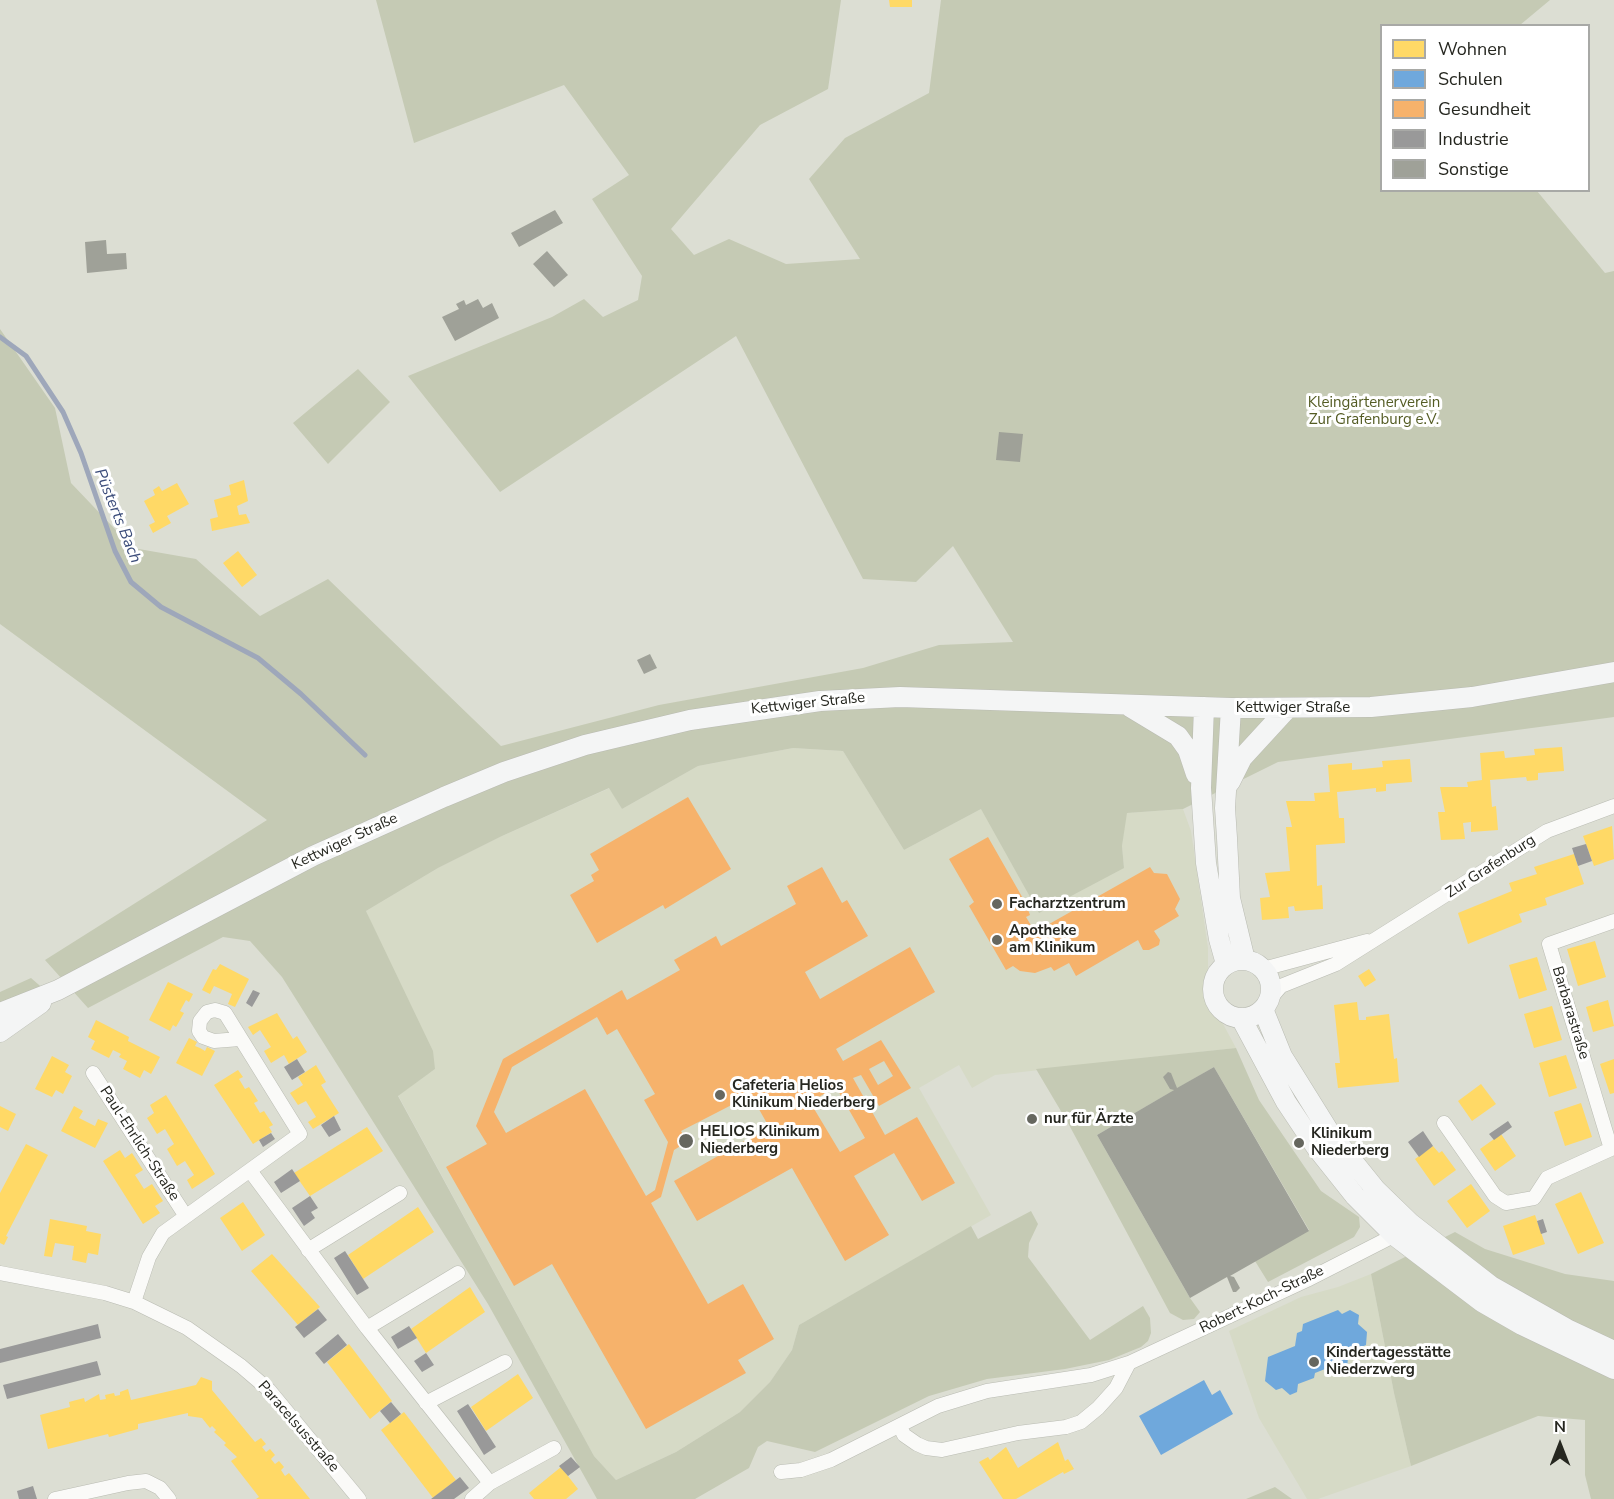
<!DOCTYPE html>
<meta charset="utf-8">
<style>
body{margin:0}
#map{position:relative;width:1614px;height:1499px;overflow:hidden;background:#dcded3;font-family:"Nunito Sans",sans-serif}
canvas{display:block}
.legend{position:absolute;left:1380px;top:24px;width:210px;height:168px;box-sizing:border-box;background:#fff;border:2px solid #a8a9a6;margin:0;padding:8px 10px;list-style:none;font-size:18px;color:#262720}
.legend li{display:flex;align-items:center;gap:12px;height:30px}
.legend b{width:30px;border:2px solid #a8a9a6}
.north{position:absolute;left:1530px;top:1415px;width:60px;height:60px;-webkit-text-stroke:4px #fff;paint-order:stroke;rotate:0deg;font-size:16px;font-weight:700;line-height:24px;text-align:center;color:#262720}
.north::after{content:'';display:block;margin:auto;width:21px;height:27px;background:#262720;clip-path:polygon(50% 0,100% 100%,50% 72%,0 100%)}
</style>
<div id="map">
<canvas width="1614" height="1499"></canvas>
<ul class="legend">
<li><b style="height:16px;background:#ffd966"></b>Wohnen</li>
<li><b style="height:16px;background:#6fa8dc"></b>Schulen</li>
<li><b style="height:16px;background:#f6b26b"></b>Gesundheit</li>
<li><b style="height:16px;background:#999"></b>Industrie</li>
<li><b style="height:16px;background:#9fa198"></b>Sonstige</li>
</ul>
<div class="north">N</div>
</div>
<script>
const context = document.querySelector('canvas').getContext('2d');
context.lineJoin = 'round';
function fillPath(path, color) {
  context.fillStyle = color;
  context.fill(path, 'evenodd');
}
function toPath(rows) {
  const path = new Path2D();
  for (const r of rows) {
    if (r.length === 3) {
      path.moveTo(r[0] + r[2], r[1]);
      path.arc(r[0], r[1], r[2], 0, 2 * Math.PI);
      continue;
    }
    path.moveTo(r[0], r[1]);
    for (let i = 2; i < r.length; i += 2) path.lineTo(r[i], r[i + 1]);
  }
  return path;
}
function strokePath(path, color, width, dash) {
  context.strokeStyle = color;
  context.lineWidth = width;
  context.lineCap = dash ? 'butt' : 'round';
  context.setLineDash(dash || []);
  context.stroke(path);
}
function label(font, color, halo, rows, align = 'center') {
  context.font = font + ' "Nunito Sans",sans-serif';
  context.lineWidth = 6;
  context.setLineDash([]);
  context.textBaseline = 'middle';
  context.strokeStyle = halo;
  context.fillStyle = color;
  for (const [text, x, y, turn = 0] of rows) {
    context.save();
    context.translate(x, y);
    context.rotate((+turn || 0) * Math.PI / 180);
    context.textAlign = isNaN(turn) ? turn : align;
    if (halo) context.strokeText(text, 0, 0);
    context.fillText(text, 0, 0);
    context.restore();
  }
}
fillPath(toPath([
 [793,748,843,751,904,850,981,809,1124,868,1122,846,1126,813,1183,809,1191,831,1208,948,1208,996,1236,1048,995,1075,972,1088,959,1065,919,1088,991,1215,799,1325,792,1350,770,1382,740,1412,676,1452,616,1480,594,1456,398,1095,435,1069,366,911,438,868,502,836,610,788,622,809,698,766],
 [1371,1274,1394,1393,1411,1466,1318,1499,1307,1499,1259,1418,1229,1331,1301,1297,1338,1287]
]), '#d6dac6');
fillPath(toPath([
 [376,0,841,0,828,89,760,125,671,229,694,255,729,239,786,264,860,259,809,179,845,138,929,93,941,0,1550,0,1520,25,1382,26,1382,190,1537,191,1605,273,1614,271,1614,717,1278,762,1183,809,1127,813,1122,846,1124,868,1039,913,981,809,904,850,843,751,793,748,698,766,622,809,609,788,502,836,438,868,366,911,433,1051,435,1069,398,1096,594,1456,616,1480,676,1452,740,1412,770,1382,792,1350,799,1325,971,1226,978,1239,1031,1211,1038,1224,1029,1243,1028,1257,1090,1340,1143,1306,1150,1318,1151,1333,1148,1341,1141,1347,1109,1360,1065,1369,987,1379,929,1396,815,1452,767,1441,758,1447,749,1468,695,1499,597,1499,488,1304,282,977,250,941,223,937,88,1008,45,960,267,820,0,624,0,329,55,408,71,483,133,548,196,559,260,616,328,579,501,746,659,705,863,668,939,645,1013,642,953,546,916,582,863,579,736,336,500,492,408,376,552,317,584,299,603,317,638,300,642,276,592,199,629,175,564,85,414,143],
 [358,369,390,402,328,464,293,423],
 [31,978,46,991,0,1030,0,992],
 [1236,1048,1259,1100,1321,1191,1359,1217,1360,1227,1354,1237,1268,1282,1255,1261,1309,1230,1214,1067,1097,1135,1190,1298,1200,1312,1194,1319,1183,1320,1170,1313,1068,1123,1036,1069],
 [1455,1232,1485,1249,1565,1274,1614,1281,1614,1499,1591,1499,1585,1475,1585,1420,1538,1416,1411,1466,1394,1393,1371,1274],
 [1275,1487,1292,1499,1246,1499]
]), '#c5cab4');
fillPath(toPath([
 [889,0,912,0,912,7,890,7],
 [244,480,248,501,237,506,239,515,246,514,250,523,212,531,210,519,218,517,214,500,231,495,229,485],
 [177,483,189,504,167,516,171,523,153,533,149,525,155,522,144,501,155,495,153,490,159,486,162,491],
 [238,551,257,575,242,587,223,563],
 [1562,747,1564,771,1538,773,1538,780,1527,781,1526,777,1490,780,1492,807,1496,806,1498,830,1471,832,1471,822,1463,823,1465,839,1441,840,1438,812,1445,812,1440,787,1468,787,1467,782,1482,780,1480,753,1504,751,1505,758,1535,755,1534,749],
 [1410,759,1412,782,1386,784,1386,791,1376,792,1376,788,1337,792,1339,818,1344,818,1345,843,1316,845,1317,886,1322,885,1323,909,1295,911,1294,906,1288,907,1289,918,1262,920,1260,898,1270,897,1265,873,1290,871,1286,827,1292,827,1286,801,1315,801,1314,793,1330,792,1328,765,1352,763,1352,770,1383,767,1382,761],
 [1612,826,1614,859,1594,866,1583,836],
 [1574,854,1584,884,1545,898,1547,905,1519,914,1522,922,1468,944,1458,913,1512,891,1509,883,1537,874,1534,867],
 [1595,941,1606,977,1578,986,1567,949],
 [1537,957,1547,990,1519,999,1509,965],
 [220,964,249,979,235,1007,228,1004,232,994,214,986,210,994,202,990,213,969,216,970],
 [1369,969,1376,980,1365,987,1358,976],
 [168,982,193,994,189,1002,186,1000,180,1011,184,1013,176,1027,173,1025,170,1031,149,1020],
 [1608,1000,1614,1026,1593,1032,1586,1007],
 [1357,1002,1359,1020,1366,1020,1366,1017,1389,1014,1394,1059,1397,1058,1399,1082,1338,1088,1335,1063,1340,1063,1334,1005],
 [1552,1006,1562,1040,1534,1048,1524,1014],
 [277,1013,293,1039,297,1036,307,1052,289,1064,284,1055,271,1063,264,1051,271,1047,260,1030,253,1035,248,1027],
 [96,1020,129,1037,128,1041,160,1057,151,1074,144,1070,140,1078,123,1069,127,1061,119,1057,121,1054,113,1050,109,1058,91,1049,95,1041,88,1037],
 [189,1038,197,1042,195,1046,200,1048,205,1051,207,1047,215,1051,202,1076,176,1063],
 [1566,1055,1577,1088,1549,1097,1539,1063],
 [52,1056,69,1065,65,1072,72,1076,63,1094,56,1090,52,1097,35,1089],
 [1614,1059,1614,1093,1610,1094,1600,1064],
 [316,1065,326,1082,321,1085,339,1113,313,1129,308,1122,316,1117,306,1101,298,1105,290,1093,303,1085,298,1077],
 [238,1070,243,1077,239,1079,245,1089,249,1087,258,1101,254,1103,260,1113,264,1111,273,1125,269,1127,272,1132,253,1144,214,1085],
 [1481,1084,1496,1104,1472,1121,1458,1101],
 [166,1095,215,1174,192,1189,187,1180,194,1175,185,1161,177,1166,167,1149,174,1144,165,1129,157,1134,147,1118,154,1113,150,1105],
 [1581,1103,1592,1137,1565,1146,1554,1112],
 [0,1106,16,1114,8,1131,0,1127],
 [74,1106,83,1111,79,1118,95,1126,98,1119,108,1123,95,1148,61,1131],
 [367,1127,383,1151,310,1196,294,1173],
 [1501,1134,1516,1156,1495,1171,1480,1149],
 [26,1144,48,1155,6,1236,8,1237,4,1245,0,1243,0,1193],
 [1433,1146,1439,1153,1442,1151,1456,1170,1434,1186,1415,1159],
 [120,1150,125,1158,132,1153,143,1170,135,1175,144,1189,152,1184,163,1201,155,1206,160,1213,143,1224,103,1161],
 [1471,1184,1490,1211,1467,1228,1447,1201],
 [1581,1192,1604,1243,1578,1254,1555,1204],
 [243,1202,265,1235,242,1251,220,1218],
 [418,1207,434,1232,363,1279,348,1255],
 [1535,1215,1545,1244,1513,1255,1503,1226],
 [50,1219,87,1226,86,1231,101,1234,98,1255,88,1253,86,1263,72,1260,74,1246,55,1243,52,1257,44,1256],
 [272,1254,320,1307,298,1325,251,1271],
 [470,1287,485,1312,426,1353,411,1329],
 [349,1344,392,1401,370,1419,327,1362],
 [518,1374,533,1398,486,1431,471,1407],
 [201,1377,212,1381,212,1390,255,1442,261,1438,266,1444,262,1447,266,1452,270,1449,275,1455,271,1459,275,1464,279,1461,284,1467,281,1470,285,1476,289,1473,310,1499,256,1499,259,1497,231,1461,237,1457,224,1445,226,1443,214,1432,216,1430,212,1426,210,1428,202,1418,188,1416,188,1413,138,1424,138,1429,109,1437,108,1434,48,1449,40,1415,70,1407,69,1402,84,1398,85,1402,99,1394,100,1400,106,1399,105,1395,114,1393,115,1396,120,1395,120,1392,128,1389,131,1400,196,1385],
 [404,1412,456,1480,433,1498,381,1430],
 [1058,1442,1065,1461,1068,1459,1074,1469,1064,1474,1063,1472,1016,1499,1003,1499,979,1462,988,1457,990,1460,1006,1447,1018,1468],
 [561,1467,578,1489,566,1499,534,1499,529,1493]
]), '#ffd966');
fillPath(toPath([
 [1338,1310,1342,1314,1350,1310,1359,1315,1358,1324,1367,1332,1366,1345,1352,1351,1348,1357,1347,1370,1334,1376,1325,1369,1315,1373,1314,1378,1298,1384,1297,1392,1290,1395,1282,1388,1276,1390,1265,1381,1268,1357,1295,1346,1297,1333,1302,1331,1303,1324],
 [1204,1380,1212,1395,1220,1390,1233,1414,1161,1455,1139,1416]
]), '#6fa8dc');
fillPath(toPath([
 [688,797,731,869,665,909,663,905,597,943,570,895,594,881,591,875,599,870,590,854],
 [988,837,1025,902,1030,915,1026,917,1035,932,1150,867,1154,873,1167,874,1180,899,1175,909,1179,916,1154,931,1160,940,1159,945,1149,950,1143,950,1138,940,1076,976,1069,963,1054,971,1051,967,1035,973,1020,971,1013,966,1006,970,969,906,974,902,949,859],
 [822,867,842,903,847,900,868,936,805,972,820,999,910,947,935,992,836,1049,843,1061,881,1040,911,1088,879,1106,861,1075,853,1078,885,1135,917,1117,955,1183,922,1201,894,1153,854,1176,889,1235,845,1261,792,1168,697,1221,674,1181,769,1127,751,1095,681,1131,687,1142,674,1150,661,1197,651,1203,708,1304,743,1284,774,1339,738,1360,746,1373,646,1429,552,1264,514,1286,446,1167,487,1144,476,1126,503,1059,622,990,627,1000,680,970,674,960,716,936,721,946,796,904,787,886],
 [597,1017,607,1035,617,1029,655,1094,644,1100,668,1142,655,1190,646,1196,585,1089,506,1133,494,1112,512,1067],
 [884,1061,893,1076,878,1085,869,1069],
 [836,1087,865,1138,840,1152,810,1102]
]), '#f6b26b');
fillPath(toPath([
 [1586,844,1592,861,1578,866,1572,848],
 [253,990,260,993,252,1007,246,1003],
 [297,1059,305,1072,292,1080,284,1067],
 [334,1116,341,1130,329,1137,321,1125],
 [1508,1121,1512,1127,1494,1140,1489,1134],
 [1423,1131,1433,1146,1419,1157,1408,1142],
 [271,1133,275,1139,263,1147,259,1140],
 [292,1169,300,1181,281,1193,274,1182],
 [310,1196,318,1208,311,1212,315,1218,304,1226,292,1208],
 [1543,1219,1547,1232,1541,1234,1537,1221],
 [345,1251,369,1288,357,1295,334,1258],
 [318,1309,327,1320,304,1338,295,1327],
 [98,1324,101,1338,0,1363,0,1349],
 [409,1326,417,1338,398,1349,391,1337],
 [338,1334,347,1345,324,1364,315,1353],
 [426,1353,434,1365,422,1372,414,1361],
 [97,1361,101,1375,7,1399,3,1385],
 [391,1402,401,1414,390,1423,380,1411],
 [468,1404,496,1447,484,1455,457,1411],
 [571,1457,580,1467,568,1476,559,1466],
 [460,1477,469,1488,454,1499,431,1499],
 [33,1486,37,1499,19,1499,17,1491]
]), '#999');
strokePath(toPath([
 [0,337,26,356,63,412,81,453,115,551,131,582,161,607,258,658,301,694,365,755]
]), '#9ea7ba', 5);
fillPath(toPath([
 [555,210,563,223,519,247,511,233],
 [106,240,107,254,126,253,127,269,87,273,85,242],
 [547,251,568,275,554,287,533,264],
 [478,299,483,308,492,303,499,318,455,341,442,317,459,309,456,304,464,300,466,305],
 [999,432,1023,434,1020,462,996,460],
 [650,654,657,668,644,674,637,660],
 [1214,1067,1309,1231,1230,1276,1234,1277,1240,1288,1236,1292,1233,1292,1227,1277,1190,1298,1097,1135,1174,1090,1170,1089,1163,1077,1168,1072,1171,1073,1177,1088]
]), '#9fa198');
const street = toPath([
 [1263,969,1367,941],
 [1269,1000,1281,986,1336,964,1547,831,1614,806],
 [93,1073,185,1215],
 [1444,1123,1495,1196,1506,1203,1534,1198,1547,1178,1611,1149],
 [1611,1149,1549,944,1614,921],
 [251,1172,367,1328,490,1483,472,1499],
 [308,1250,400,1193],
 [0,1273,105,1293,134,1302,187,1328,241,1366,269,1390,359,1499],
 [134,1302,149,1257,163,1233,300,1134,225,1013,215,1010,207,1012,200,1021,199,1031,203,1037,214,1041,240,1039],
 [367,1328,458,1273],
 [426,1403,505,1362],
 [900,1427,904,1435,917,1444,926,1448,942,1450,1018,1433,1066,1427,1081,1422,1098,1408,1116,1388,1129,1363],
 [781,1472,801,1470,831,1460,938,1406,987,1391,1091,1375,1129,1363,1307,1280,1399,1233],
 [490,1483,554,1448],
 [55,1499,128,1483,146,1481,160,1488,169,1499]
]);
const secondary = toPath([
 [1130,707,1178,736,1188,750,1196,774],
 [1204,707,1201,788,1206,863,1219,939,1226,964],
 [1231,708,1225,808,1227,838,1230,898,1245,960],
 [1230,782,1242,758,1287,709],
 [1242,989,29],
 [1263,1009,1282,1056,1330,1133,1376,1190,1410,1223,1491,1286,1567,1329,1614,1351],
 [0,1013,58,990,313,856,444,797,504,772,585,745,690,720,820,701,900,697,1231,708,1371,707,1472,697,1614,672],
 [1241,1018,1286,1102,1316,1147,1355,1196,1395,1236,1482,1302,1522,1325,1614,1369],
 [0,1032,41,1003]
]);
strokePath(street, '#b9bbb2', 15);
strokePath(secondary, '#b9bbb2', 21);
strokePath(street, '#fafaf8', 14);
strokePath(secondary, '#f4f5f5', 20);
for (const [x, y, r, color] of [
 [997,904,6,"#66675f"],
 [997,940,6,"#66675f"],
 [720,1095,6,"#66675f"],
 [1032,1119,6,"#66675f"],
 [686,1141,8,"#66675f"],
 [1299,1143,6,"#66675f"],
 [1314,1362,6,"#66675f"]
]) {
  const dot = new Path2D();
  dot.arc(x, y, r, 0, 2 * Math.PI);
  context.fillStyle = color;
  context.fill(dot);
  strokePath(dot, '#fff', 2);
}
label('15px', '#545c24', '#fff', [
 ["Kleingärtenerverein",1374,403],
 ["Zur Grafenburg e.V.",1374,420]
]);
label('15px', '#262720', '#fff', [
 ["Kettwiger Straße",808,704,-6],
 ["Kettwiger Straße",1293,708],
 ["Kettwiger Straße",345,842,-25],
 ["Zur Grafenburg",1491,867,-33],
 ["Barbarastraße",1570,1013,73],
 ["Paul-Ehrlich-Straße",139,1144,57],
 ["Robert-Koch-Straße",1262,1300,-26],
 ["Paracelsusstraße",298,1427,49]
]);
label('bold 15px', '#262720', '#fff', [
 ["Facharztzentrum",1009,904],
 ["Apotheke",1009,931],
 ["am Klinikum",1009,948],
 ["Cafeteria Helios",732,1086],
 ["Klinikum Niederberg",732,1103],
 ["nur für Ärzte",1044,1119],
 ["HELIOS Klinikum",700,1132],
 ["Niederberg",700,1149],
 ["Klinikum",1311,1134],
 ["Niederberg",1311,1151],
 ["Kindertagesstätte",1326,1353],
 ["Niederzwerg",1326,1370]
], 'left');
label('italic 16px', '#3b4c7a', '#fff', [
 ["Püsterts Bach",117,516,68]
]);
</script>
